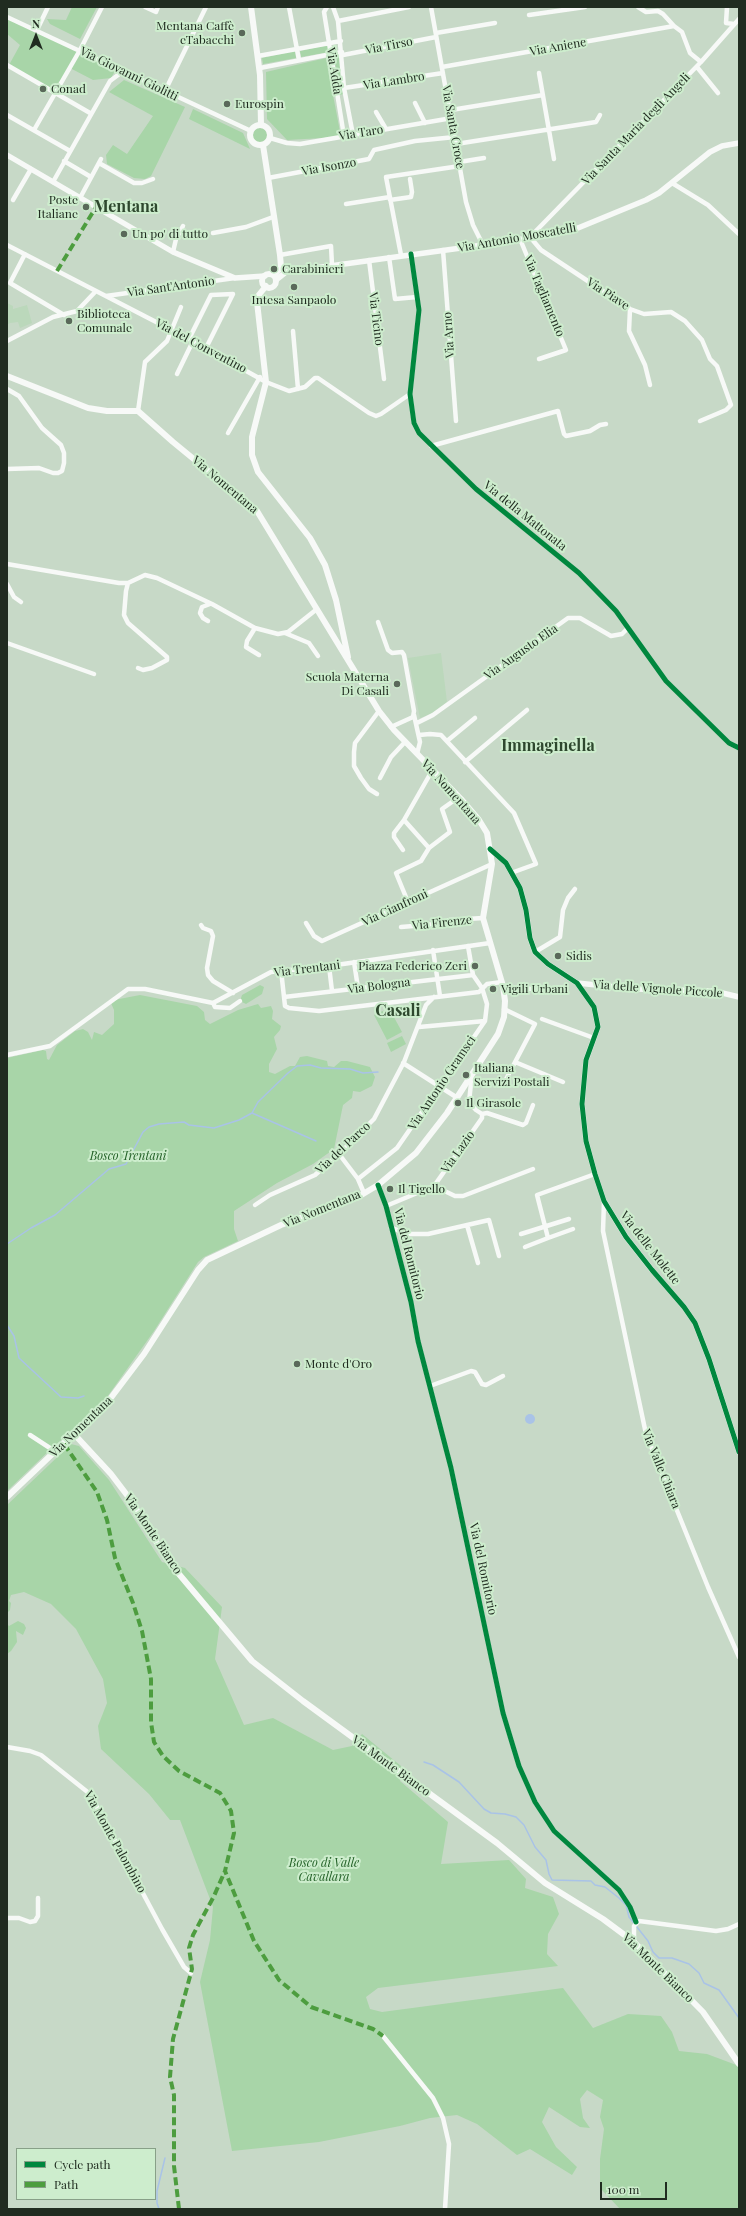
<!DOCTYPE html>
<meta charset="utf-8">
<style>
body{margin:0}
#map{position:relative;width:746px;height:2216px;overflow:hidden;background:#c7d9c7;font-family:"Playfair Display",serif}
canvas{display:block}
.frame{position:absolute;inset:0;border:8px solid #202c20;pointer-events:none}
.legend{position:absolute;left:16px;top:2148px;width:140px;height:52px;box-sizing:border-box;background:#cdedcd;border:1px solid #88a088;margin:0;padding:5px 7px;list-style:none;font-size:12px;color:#202c20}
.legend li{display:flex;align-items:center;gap:8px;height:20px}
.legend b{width:20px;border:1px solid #88a088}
.north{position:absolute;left:16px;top:16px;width:40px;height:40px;-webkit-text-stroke:3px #cdedcd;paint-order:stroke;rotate:0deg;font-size:11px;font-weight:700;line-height:16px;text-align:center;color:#202c20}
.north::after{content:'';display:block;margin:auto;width:14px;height:18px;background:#202c20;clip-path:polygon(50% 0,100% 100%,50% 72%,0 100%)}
.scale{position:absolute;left:600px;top:2182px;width:67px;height:18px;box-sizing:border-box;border:2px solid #202c20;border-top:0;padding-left:5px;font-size:12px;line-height:14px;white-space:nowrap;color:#202c20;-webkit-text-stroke:3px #cdedcd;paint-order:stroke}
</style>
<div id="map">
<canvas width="746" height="2216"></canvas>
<div class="frame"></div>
<ul class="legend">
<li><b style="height:5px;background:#00873e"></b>Cycle path</li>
<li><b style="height:5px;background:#4d9d3f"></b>Path</li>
</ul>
<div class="north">N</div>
<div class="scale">100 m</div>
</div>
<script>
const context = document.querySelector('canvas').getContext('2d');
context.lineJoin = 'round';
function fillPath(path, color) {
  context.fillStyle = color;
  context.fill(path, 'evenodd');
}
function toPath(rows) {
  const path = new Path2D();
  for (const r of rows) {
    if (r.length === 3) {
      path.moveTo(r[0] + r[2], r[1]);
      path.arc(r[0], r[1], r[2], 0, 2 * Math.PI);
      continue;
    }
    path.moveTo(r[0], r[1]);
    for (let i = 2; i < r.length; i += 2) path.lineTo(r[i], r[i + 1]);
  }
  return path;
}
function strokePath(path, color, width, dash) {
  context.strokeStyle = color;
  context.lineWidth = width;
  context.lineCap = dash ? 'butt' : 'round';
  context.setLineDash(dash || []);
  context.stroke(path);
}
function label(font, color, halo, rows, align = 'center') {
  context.font = font + ' "Playfair Display",serif';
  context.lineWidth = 4;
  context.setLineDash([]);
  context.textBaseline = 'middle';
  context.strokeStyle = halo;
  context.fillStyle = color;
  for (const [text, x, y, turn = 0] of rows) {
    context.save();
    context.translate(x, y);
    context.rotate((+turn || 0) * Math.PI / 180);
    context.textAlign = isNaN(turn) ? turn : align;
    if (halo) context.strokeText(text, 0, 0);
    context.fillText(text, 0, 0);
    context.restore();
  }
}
fillPath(toPath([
 [7,303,13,306,13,309,27,305,32,323,20,328,18,322,10,323,7,325],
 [441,653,447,702,431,714,420,718,408,658]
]), '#bbd8bb');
fillPath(toPath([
 [72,7,97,7,80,39,50,24,47,19,66,20],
 [7,19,80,50,77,56,81,54,115,71,111,78,93,80,70,68,55,93,9,65,20,45,7,34],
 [328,45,329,52,301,57,300,51],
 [295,51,296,58,263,64,262,58],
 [340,55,343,94,340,95,334,56],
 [326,58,341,137,287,140,267,119,266,72],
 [124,80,185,107,151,176,145,179,134,178,107,164,106,155,113,145,127,154,153,116,109,92],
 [193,109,243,133,250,149,189,119],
 [260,135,7],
 [260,985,264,987,262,994,246,1004,240,1001,242,995],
 [140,995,197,1006,204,1012,205,1020,210,1024,238,1010,258,1004,261,1008,271,1006,273,1011,272,1019,281,1026,280,1030,274,1037,277,1049,269,1064,269,1072,275,1074,290,1066,295,1066,300,1057,307,1056,327,1061,328,1066,334,1067,341,1061,347,1061,370,1067,375,1077,372,1086,360,1092,353,1091,352,1098,343,1105,334,1149,313,1164,277,1183,234,1211,234,1229,238,1241,204,1257,198,1262,154,1331,105,1400,78,1426,53,1447,7,1491,7,1058,43,1050,46,1051,47,1059,49,1060,57,1045,75,1031,83,1029,88,1032,92,1040,94,1032,102,1035,114,1024,114,1010,111,1003,114,1000],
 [389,1008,402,1032,387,1040,374,1015],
 [402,1036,406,1044,391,1052,387,1043],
 [71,1444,79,1446,109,1480,162,1562,185,1568,222,1607,215,1659,244,1725,273,1718,333,1750,352,1746,362,1734,401,1766,400,1781,448,1822,441,1864,509,1860,526,1879,525,1888,553,1897,559,1914,548,1934,547,1954,558,1966,378,1988,366,1997,370,2009,382,2012,563,1988,593,2028,628,2014,661,2016,672,2032,679,2051,707,2054,739,2066,739,2209,620,2209,600,2188,600,2159,604,2129,600,2117,603,2100,587,2090,580,2099,583,2118,590,2128,580,2127,549,2107,542,2122,556,2147,577,2167,572,2175,530,2149,517,2155,477,2124,457,2115,430,2118,400,2126,319,2142,232,2151,200,1982,210,1940,213,1907,180,1820,170,1820,149,1794,101,1749,98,1726,107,1703,103,1679,76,1629,51,1604,24,1592,11,1595,9,1601,11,1603,10,1610,7,1613,7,1618,7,1505],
 [18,1621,24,1624,26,1628,23,1635,16,1631,17,1642,11,1651,7,1654,7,1624,9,1626]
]), '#a8d5a8');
fillPath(toPath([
 [530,1419,5]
]), '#a9c3e7');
strokePath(toPath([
 [252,1113,316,1141],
 [7,1244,31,1228,55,1215,109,1169,126,1164,143,1132,149,1127,159,1124,184,1122,189,1125,214,1128,239,1120,252,1113,258,1102,288,1073,297,1066,310,1065,321,1068,350,1069,363,1073,378,1072],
 [7,1325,14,1336,19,1358,61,1397,78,1398,84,1396],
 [424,1762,433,1765,459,1782,484,1809,491,1813,505,1814,516,1817,524,1825,535,1847,546,1860,549,1874,552,1880,591,1881,595,1885,605,1887,619,1898,626,1905,629,1917,648,1941,653,1952,659,1958,672,1958,689,1964,699,1973,704,1983,719,1990,739,2018],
 [159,2209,157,2203,157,2191,165,2158]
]), '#a9c3e7', 1.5);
strokePath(toPath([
 [145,7,156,12,158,7],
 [289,7,299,60],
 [327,7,324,12,344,136],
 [333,7,338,21,344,88,353,135],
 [431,7,466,202,473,225,483,245],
 [638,7,646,12,658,11,663,14,674,26],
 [727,7,726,23,734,24],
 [529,15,585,7],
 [7,17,251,131],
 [338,21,409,7],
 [37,30,48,7],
 [436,33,495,23],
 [343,55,436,37],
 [258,56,341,41],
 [7,65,90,113],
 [442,67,674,26,682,32,690,53,701,62],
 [697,67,718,93],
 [260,68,342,52],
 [539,73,554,159],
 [344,88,443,73],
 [165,91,206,7],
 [415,103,425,123],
 [451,110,543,95],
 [376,112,386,129],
 [7,115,70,151],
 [34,130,80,50,102,7],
 [270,138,287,143,300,144,452,118],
 [456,144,596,122,600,115],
 [64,161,91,177],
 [459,162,484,158],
 [99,163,134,183,142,183,153,179],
 [268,178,369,159,374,150,415,141,455,137],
 [53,182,110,81,122,72],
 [672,183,708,205,739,234],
 [80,198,101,159],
 [13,200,31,169],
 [390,200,411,197,412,192,410,179],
 [346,204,390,197],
 [213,233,246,227,273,217],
 [520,239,566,350,539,359],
 [7,245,189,339,266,382,289,391,305,387,315,378,318,378,369,413,376,416,381,414,410,394],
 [443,250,456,421],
 [173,252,176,239,183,226],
 [25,254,10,283,64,315],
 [411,254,419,310,410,394,414,423,419,433,476,489,579,573,616,611,666,681,729,743,739,748],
 [280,255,331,246,332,265],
 [401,255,386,177,460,166],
 [389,257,395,299,417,297],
 [369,260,384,379],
 [106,296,235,278],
 [630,309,629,331,645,365,650,385],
 [293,331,298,389],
 [189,339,211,295,233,294,206,348],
 [7,341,53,317,77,311,96,291],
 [177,374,193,341],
 [7,389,19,396,42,428,61,445,64,453,64,463,62,471,58,473,53,473,39,468,7,469],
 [138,411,145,362,167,341,181,307],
 [700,421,726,410,731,405,717,366,710,359,702,340,685,321,671,312,644,314,630,309,541,250,530,237,701,62,739,19],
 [228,433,260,377],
 [431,446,558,411,564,434,566,436,590,431,600,425,606,424],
 [7,564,119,583,128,583,145,575,157,578,212,604,255,628,278,634,288,632,317,609],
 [128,583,126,591,124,615,128,623,167,657,167,660,152,668,143,670,138,668],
 [7,584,14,597,21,602],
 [208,621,203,618,200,613,202,607,210,604],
 [378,622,388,650,392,653,402,652,404,655,414,711,413,717,391,727],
 [255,628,247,641,246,647,259,655],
 [285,633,309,643,318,656],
 [7,643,94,674],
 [414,715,420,742,417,754],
 [417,723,433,715,568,618,580,618,611,636,622,634,628,628],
 [419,735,430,734,441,735,514,813,536,864,511,873],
 [447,741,475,718],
 [465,762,527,710],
 [380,778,391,757,405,742],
 [377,794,369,789,361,778,354,766,354,752,355,743,379,711],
 [404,820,429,848,421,861,396,873,408,902],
 [429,848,450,832,442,809,459,797],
 [403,850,394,837,394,833,404,820,433,769],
 [306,923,314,936,322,941,492,864],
 [201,925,203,928,211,931,213,936,207,968,208,975,213,981,233,993],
 [401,927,437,924,450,920,483,918],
 [433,950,440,996],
 [535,952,560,937,563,910,568,898,575,889],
 [354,962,358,988],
 [329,966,332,991],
 [281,970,285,1006,289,1008,319,1011,479,992,487,984,502,982],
 [503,988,538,989],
 [284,997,473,975],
 [213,1003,215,1007,230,1008,240,1001],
 [542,1019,594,1038],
 [419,1027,485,1021],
 [7,1055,50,1046,128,989,145,989,213,1003,271,972,329,966,490,943],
 [515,1062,563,1082],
 [403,1063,456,1097],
 [472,1074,469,1102,476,1110,482,1114,487,1113,523,1125,526,1123,533,1105],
 [503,1085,535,1024,504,1009],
 [339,1154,358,1179,364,1193],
 [358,1179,397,1148,485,1021,487,1004,482,988,473,975,468,946],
 [378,1185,386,1206,411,1302,418,1341,451,1468,503,1713,519,1766,535,1802,554,1831,619,1890,630,1907,636,1922],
 [434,1186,455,1196,463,1196,533,1169],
 [604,1201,603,1231,646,1434,708,1587,739,1657],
 [255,1205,270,1195,315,1175,339,1154,374,1119,404,1062,426,1005,434,997],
 [386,1206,434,1186,482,1118,482,1114],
 [467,1225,478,1263],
 [391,1228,410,1234,428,1234,489,1220,499,1256],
 [573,1229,548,1238,537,1195,595,1174],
 [521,1234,569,1219],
 [525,1247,548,1238],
 [430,1386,471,1371,475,1372,482,1384,486,1385,503,1376],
 [30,1435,56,1452],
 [7,1747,30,1751,41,1755,90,1794,162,1929,184,1967,191,1973],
 [7,1918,19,1918,30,1922,35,1921,38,1916,38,1898],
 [634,1942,634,1926,639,1921,716,1931,728,1929,739,1924],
 [383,2036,433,2098,443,2118,449,2144,445,2209]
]), '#f7f9f7', 4.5);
strokePath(toPath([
 [7,155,173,252,235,278,265,276],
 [276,280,286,272,483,245,549,235,578,228,646,200,659,193,710,152,722,146,739,143],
 [490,849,506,863,520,888,526,910,530,938,535,952,548,964,577,983,594,1007,598,1027,586,1060,582,1104,586,1141,595,1174,604,1201,626,1237,652,1270,684,1307,695,1323,709,1359,739,1452],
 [577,983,636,989,714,991,739,997]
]), '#f7f9f7', 5.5);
strokePath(toPath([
 [251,7,260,75,261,125],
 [260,135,10],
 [263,145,280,255,281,267,274,276],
 [269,281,7],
 [266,286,258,296,257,302,266,382,252,437,252,455,258,472,310,538,325,565,336,600,348,657],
 [7,376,88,408,107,411,138,411,173,442,257,511,379,711,394,730,461,799,479,820,487,833,492,864,483,918,503,986,505,1001,504,1017,498,1034,447,1113,416,1153,378,1185,358,1197,281,1225,207,1260,198,1270,144,1354,110,1399,7,1497],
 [75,1435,111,1474,130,1499,168,1561,252,1661,303,1701,497,1843,545,1883,603,1919,634,1942,703,2012,739,2064]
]), '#f7f9f7', 6);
strokePath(toPath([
 [57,271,96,207],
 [64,1444,97,1492,107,1520,115,1558,133,1603,142,1631,151,1679,151,1722,154,1742,163,1756,179,1771,220,1793,231,1811,234,1833,225,1871,254,1941,279,1980,311,2007,373,2029,383,2036],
 [179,2209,174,2166,174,2095,170,2077,173,2039,192,1969,189,1948,193,1935,214,1896,225,1871]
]), '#4d9d3f', 4, [8, 4]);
strokePath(toPath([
 [411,254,419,310,410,394,414,423,419,433,476,489,579,573,616,611,666,681,729,743,739,748],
 [490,849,506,863,520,888,526,910,530,938,535,952,548,964,577,983,594,1007,598,1027,586,1060,582,1104,586,1141,595,1174,604,1201,626,1237,652,1270,684,1307,695,1323,709,1359,739,1452],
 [378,1185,386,1206,411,1302,418,1341,451,1468,503,1713,519,1766,535,1802,554,1831,619,1890,630,1907,636,1922]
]), '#00873e', 5);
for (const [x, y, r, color] of [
 [242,33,4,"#5a695a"],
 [43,89,4,"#5a695a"],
 [227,104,4,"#5a695a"],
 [86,207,4,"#5a695a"],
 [124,234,4,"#5a695a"],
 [274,269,4,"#5a695a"],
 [294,287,4,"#5a695a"],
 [69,321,4,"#5a695a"],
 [397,684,4,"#5a695a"],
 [558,956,4,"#5a695a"],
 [475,966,4,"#5a695a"],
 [493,989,4,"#5a695a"],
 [466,1075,4,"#5a695a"],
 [458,1103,4,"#5a695a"],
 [390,1189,4,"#5a695a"],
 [297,1364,4,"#5a695a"]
]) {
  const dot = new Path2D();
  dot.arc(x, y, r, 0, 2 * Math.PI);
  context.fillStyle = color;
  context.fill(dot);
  strokePath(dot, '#cdedcd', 1.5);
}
label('12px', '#202c20', '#cdedcd', [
 ["Mentana Caffè",234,26,"right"],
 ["eTabacchi",234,40,"right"],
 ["Conad",51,89],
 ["Eurospin",235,104],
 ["Poste",78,200,"right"],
 ["Italiane",78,214,"right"],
 ["Un po' di tutto",132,234],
 ["Carabinieri",282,269],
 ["Intesa Sanpaolo",294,300,"center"],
 ["Biblioteca",77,314],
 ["Comunale",77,328],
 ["Scuola Materna",389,677,"right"],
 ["Di Casali",389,691,"right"],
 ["Sidis",566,956],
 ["Piazza Federico Zeri",467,966,"right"],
 ["Vigili Urbani",501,989],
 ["Italiana",474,1068],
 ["Servizi Postali",474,1082],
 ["Il Girasole",466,1103],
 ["Il Tigello",398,1189],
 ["Monte d'Oro",305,1364]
], 'left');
label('12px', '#202c20', '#cdedcd', [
 ["Via Tirso",389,46,-11],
 ["Via Aniene",558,47,-10],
 ["Via Adda",334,71,81],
 ["Via Giovanni Giolitti",129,74,26],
 ["Via Lambro",394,81,-9],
 ["Via Santa Croce",453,127,80],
 ["Via Santa Maria degli Angeli",636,129,-46],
 ["Via Taro",361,133,-9],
 ["Via Isonzo",329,167,-10],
 ["Via Antonio Moscatelli",517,238,-10],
 ["Via Sant'Antonio",171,287,-8],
 ["Via Piave",608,294,33],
 ["Via Tagliamento",544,296,67],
 ["Via Ticino",376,319,83],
 ["Via Arno",449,335,-94],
 ["Via del Conventino",201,346,28],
 ["Via Nomentana",225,485,40],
 ["Via della Mattonata",525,516,39],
 ["Via Augusto Elia",521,652,-35],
 ["Via Nomentana",451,792,48],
 ["Via Cianfroni",395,908,-25],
 ["Via Firenze",442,923,-6],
 ["Via Trentani",307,969,-7],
 ["Via Bologna",379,986,-7],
 ["Via delle Vignole Piccole",658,989,4],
 ["Via Antonio Gramsci",442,1083,-56],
 ["Via del Parco",343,1148,-43],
 ["Via Lazio",458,1152,-55],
 ["Via Nomentana",322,1209,-22],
 ["Via delle Molette",650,1248,52],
 ["Via del Romitorio",409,1254,76],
 ["Via Nomentana",81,1427,-44],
 ["Via Valle Chiara",661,1469,68],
 ["Via Monte Bianco",153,1534,56],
 ["Via del Romitorio",483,1569,78],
 ["Via Monte Bianco",391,1766,36],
 ["Via Monte Palombino",115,1842,61],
 ["Via Monte Bianco",658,1968,44]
]);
label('italic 12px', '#246228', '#cdedcd', [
 ["Bosco Trentani",128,1156],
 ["Bosco di Valle",324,1863],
 ["Cavallara",324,1877]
]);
label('bold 16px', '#2e482e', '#cdedcd', [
 ["Mentana",126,207],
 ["Immaginella",548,746],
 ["Casali",398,1011]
]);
</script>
